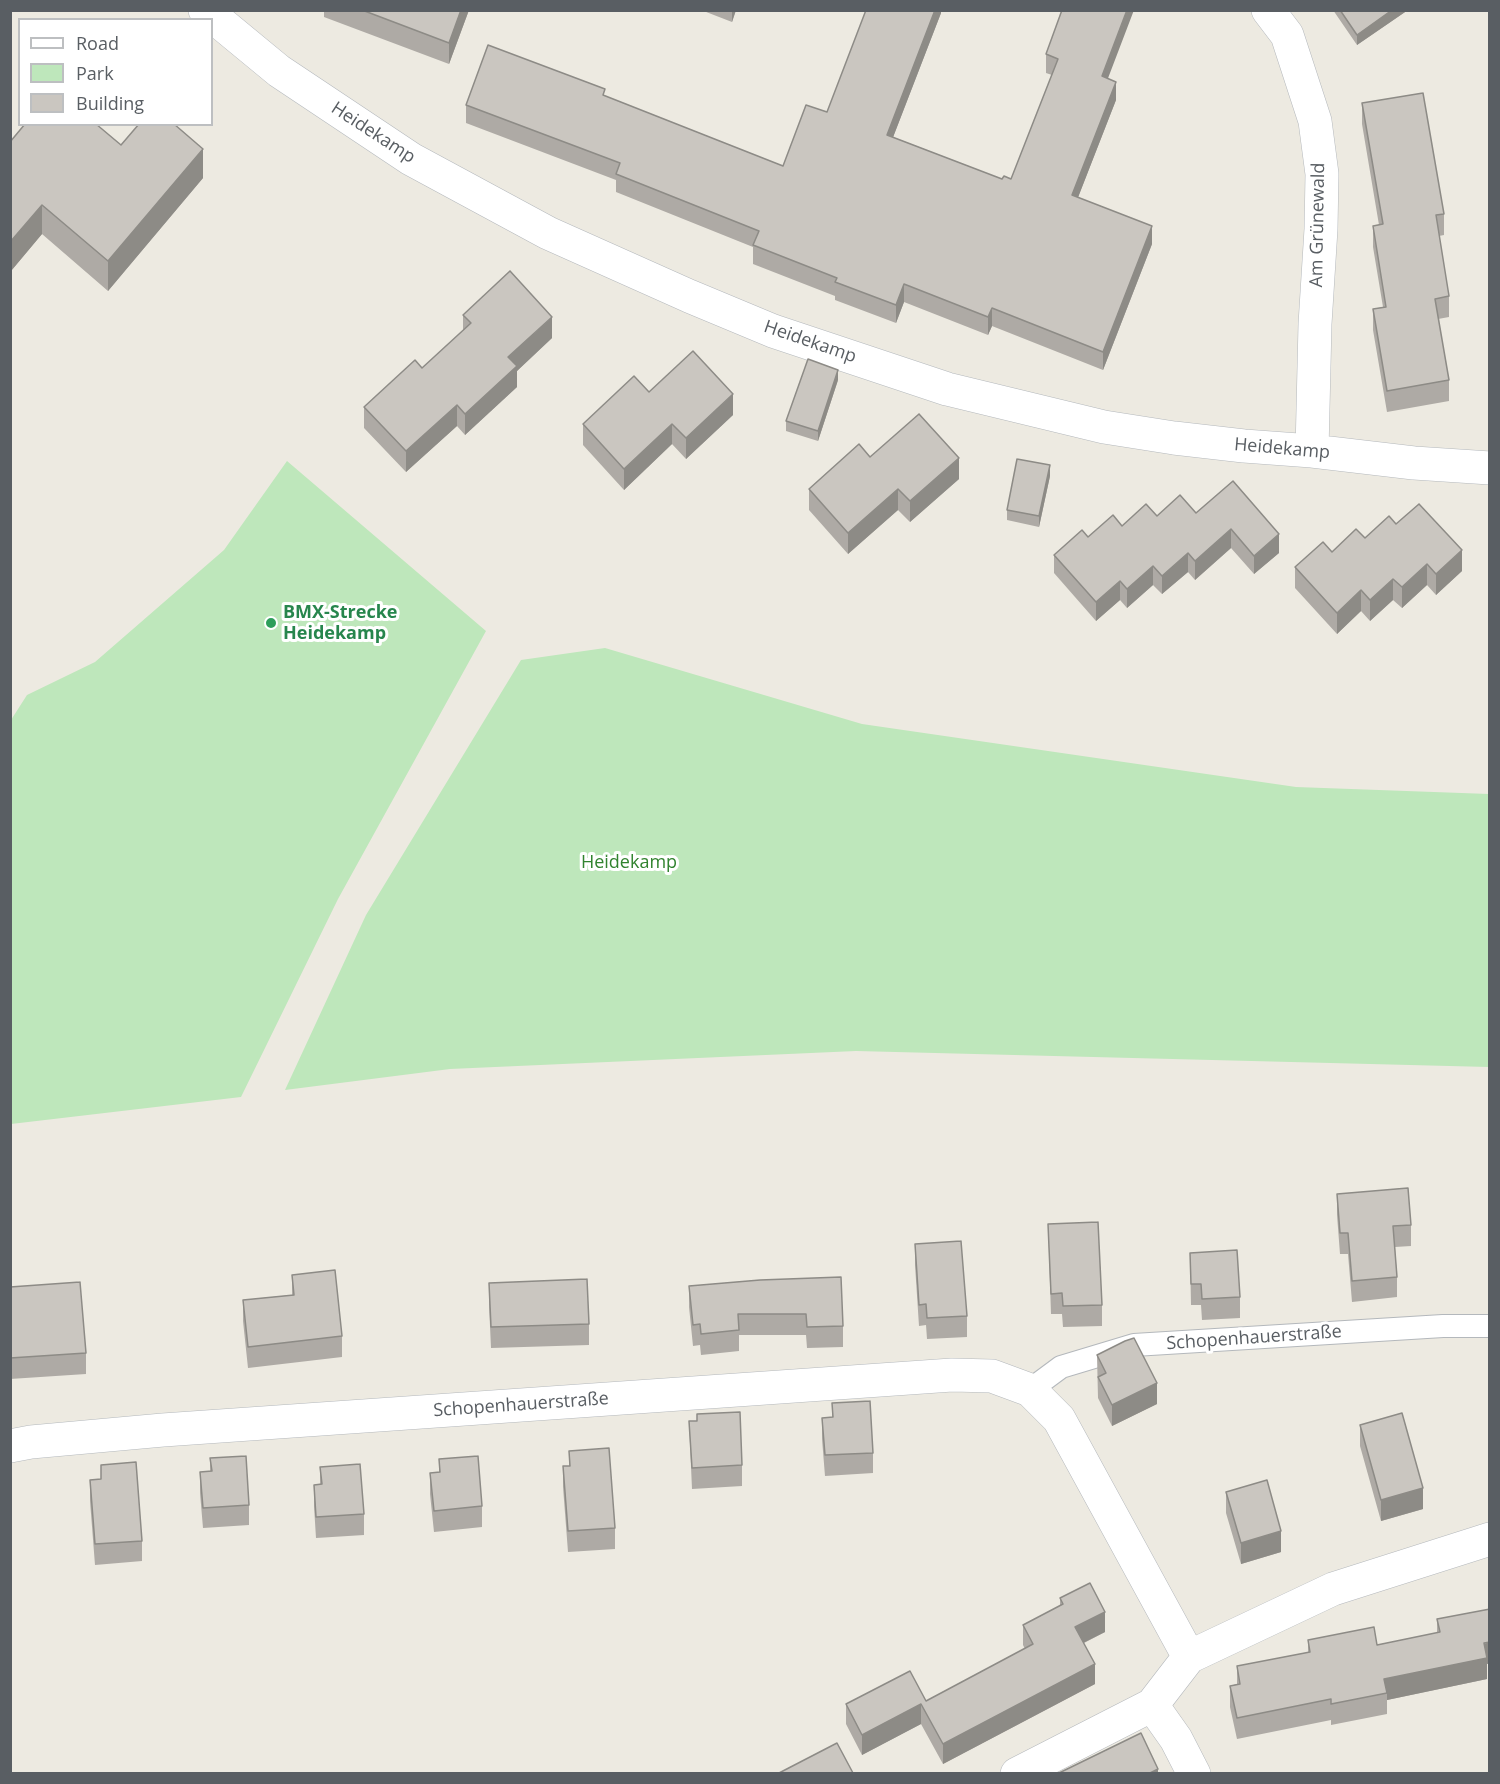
<!DOCTYPE html>
<meta charset="utf-8">
<style>
body{margin:0}
#map{position:relative;width:1500px;height:1784px;overflow:hidden;background:#edeae1;font-family:"Open Sans",sans-serif}
canvas{display:block}
.frame{position:absolute;inset:0;border:12px solid #595e63;pointer-events:none}
.legend{position:absolute;left:18px;top:18px;width:195px;height:108px;box-sizing:border-box;background:#fff;border:2px solid #bdbfc1;margin:0;padding:8px 10px;list-style:none;font-size:18px;color:#595e63}
.legend li{display:flex;align-items:center;gap:12px;height:30px}
.legend b{width:30px;border:2px solid #bdbfc1}
</style>
<div id="map">
<canvas width="1500" height="1784"></canvas>
<div class="frame"></div>
<ul class="legend">
<li><b style="height:8px;background:#fff"></b>Road</li>
<li><b style="height:16px;background:#bee7bb"></b>Park</li>
<li><b style="height:16px;background:#cac6c0"></b>Building</li>
</ul>
</div>
<script>
const context = document.querySelector('canvas').getContext('2d');
context.lineJoin = 'round';
function fillPath(path, color) {
  context.fillStyle = color;
  context.fill(path, 'evenodd');
}
function toPath(rows) {
  const path = new Path2D();
  for (const r of rows) {
    path.moveTo(r[0], r[1]);
    for (let i = 2; i < r.length; i += 2) path.lineTo(r[i], r[i + 1]);
  }
  return path;
}
function strokePath(path, color, width, dash) {
  context.strokeStyle = color;
  context.lineWidth = width;
  context.lineCap = dash ? 'butt' : 'round';
  context.setLineDash(dash || []);
  context.stroke(path);
}
function label(font, color, halo, rows, align = 'center') {
  context.font = font + ' "Open Sans",sans-serif';
  context.lineWidth = 6;
  context.setLineDash([]);
  context.textBaseline = 'middle';
  context.strokeStyle = halo;
  context.fillStyle = color;
  for (const [text, x, y, turn = 0] of rows) {
    context.save();
    context.translate(x, y);
    context.rotate((+turn || 0) * Math.PI / 180);
    context.textAlign = isNaN(turn) ? turn : align;
    if (halo) context.strokeText(text, 0, 0);
    context.fillText(text, 0, 0);
    context.restore();
  }
}
fillPath(toPath([
 [287,461,486,631,338,899,241,1097,11,1124,11,720,27,695,95,662,224,550],
 [605,648,862,724,1296,787,1489,794,1489,1067,856,1051,450,1069,285,1090,366,915,521,660]
]), '#bee7bb');
const service = toPath([
 [1030,1390,1061,1367,1134,1345,1443,1326,1490,1326]
]);
const minor = toPath([
 [205,10,279,71,411,159,548,233,689,296,773,331,947,389,1104,427,1174,438,1244,446,1312,451,1414,463,1490,468],
 [1268,10,1287,35,1315,121,1322,174,1321,229,1315,324,1312,451],
 [10,1446,31,1442,163,1430,952,1375,992,1376,1030,1390,1059,1419,1189,1657],
 [1152,1705,1176,1739,1194,1774],
 [1017,1774,1152,1705,1189,1657,1333,1589,1490,1539]
]);
strokePath(service, '#b4b8bc', 24);
strokePath(minor, '#b4b8bc', 34);
strokePath(service, '#fff', 22);
strokePath(minor, '#fff', 33);
fillPath(toPath([
 [324,10,469,10,449,64,324,17],
 [701,10,736,10,732,22],
 [941,10,941,13,893,137,1002,179,1011,179,1052,75,1046,73,1046,54,1108,79,1116,100,1078,197,1152,244,1103,370,992,326,988,335,904,302,896,323,835,300,835,296,753,264,753,247,616,192,616,180,466,123,466,105,605,96,783,166,827,112],
 [1333,10,1408,10,1357,45],
 [1362,103,1444,214,1444,235,1439,236,1449,296,1449,317,1438,319,1449,380,1449,401,1387,412,1373,330,1373,309,1383,307,1373,247,1373,226,1379,225,1362,124],
 [10,142,121,145,203,178,108,291,42,234,11,271,10,270],
 [463,315,552,338,517,371,517,387,465,435,457,426,406,472,364,428,364,407,422,368,463,331],
 [838,380,818,441,786,431,786,421],
 [649,392,733,415,686,459,672,444,624,490,583,445,583,424],
 [870,457,959,479,910,522,898,510,848,554,809,510,809,489],
 [1050,476,1039,527,1007,520,1007,510],
 [1233,481,1279,553,1254,574,1231,548,1195,580,1188,572,1162,594,1153,585,1127,608,1120,600,1096,621,1054,573,1054,555,1088,537,1122,526,1157,516,1196,513],
 [1396,524,1462,571,1436,595,1427,585,1402,608,1393,600,1370,621,1361,611,1337,634,1295,588,1295,567],
 [1337,1194,1411,1225,1411,1246,1395,1247,1397,1277,1397,1297,1352,1302,1348,1254,1340,1254,1337,1215],
 [1048,1224,1102,1305,1102,1326,1063,1327,1062,1314,1051,1314],
 [915,1244,967,1316,967,1337,927,1339,926,1325,919,1326,915,1265],
 [1190,1253,1240,1297,1240,1318,1202,1320,1201,1305,1191,1305],
 [292,1275,342,1336,342,1357,248,1368,243,1321,243,1300,292,1295],
 [760,1280,843,1326,843,1347,807,1348,806,1335,739,1335,739,1351,701,1355,700,1345,693,1346,689,1307,689,1286],
 [489,1283,589,1324,589,1345,491,1348,489,1304],
 [10,1287,86,1353,86,1374,10,1379],
 [1097,1355,1157,1404,1112,1426,1098,1398],
 [832,1403,873,1453,873,1473,825,1476,822,1439,822,1418,832,1417],
 [697,1414,742,1465,742,1486,692,1489,689,1421,697,1421],
 [1360,1425,1423,1509,1381,1521,1360,1446],
 [569,1451,615,1528,615,1549,568,1552,563,1487,563,1466,569,1466],
 [210,1458,249,1505,249,1525,203,1528,200,1493,200,1472,210,1471],
 [439,1459,482,1506,482,1527,434,1532,430,1494,430,1473,439,1472],
 [101,1465,142,1541,142,1561,95,1565,90,1501,90,1480,101,1479],
 [320,1467,364,1514,364,1535,316,1538,314,1506,314,1485,320,1484],
 [1226,1492,1281,1552,1241,1564,1226,1513],
 [1060,1598,1105,1632,1084,1643,1095,1684,943,1764,921,1724,862,1755,846,1724,846,1704,926,1701,1025,1649,1023,1645,1023,1625,1060,1606],
 [1490,1609,1490,1663,1487,1664,1487,1679,1387,1700,1387,1714,1331,1725,1331,1720,1237,1739,1230,1707,1230,1686,1237,1684,1237,1666,1308,1653,1308,1640,1377,1645,1437,1633,1437,1619]
]), '#aeaaa5');
fillPath(toPath([
 [461,10,469,10,449,64,449,43],
 [732,10,736,10,732,22],
 [935,10,941,10,941,13,887,153,887,135],
 [1127,10,1134,10,1102,94,1102,76],
 [1392,10,1408,10,1357,45,1357,35],
 [1116,82,1116,100,1072,213,1072,195],
 [203,149,203,178,108,291,108,261],
 [42,205,42,234,11,271,11,241],
 [1152,226,1152,244,1103,370,1103,352],
 [904,284,904,302,896,323,896,305],
 [992,308,992,326,988,335,988,317],
 [552,317,552,338,517,371,517,387,465,435,465,414,508,357],
 [838,370,838,380,818,441,818,431],
 [733,394,733,415,686,459,686,438],
 [457,405,457,426,406,472,406,451],
 [672,424,672,444,624,490,624,469],
 [959,458,959,479,910,522,910,501],
 [1050,465,1050,476,1039,527,1039,516],
 [898,489,898,510,848,554,848,533],
 [1231,529,1231,548,1195,580,1195,561],
 [1279,534,1279,553,1254,574,1254,556],
 [1462,550,1462,571,1436,595,1436,574],
 [1188,553,1188,572,1162,594,1162,576],
 [1427,564,1427,585,1402,608,1402,587],
 [1153,566,1153,585,1127,608,1127,589],
 [1393,579,1393,600,1370,621,1370,600],
 [1120,581,1120,600,1096,621,1096,602],
 [1361,590,1361,611,1337,634,1337,613],
 [1157,1383,1157,1404,1112,1426,1112,1405],
 [1423,1488,1423,1509,1381,1521,1381,1500],
 [1281,1531,1281,1552,1241,1564,1241,1543],
 [1105,1612,1105,1632,1075,1647,1075,1627],
 [1490,1642,1490,1663,1487,1664,1487,1679,1387,1700,1387,1693,1384,1679],
 [1095,1664,1095,1684,943,1764,943,1744],
 [921,1704,921,1724,862,1755,862,1735],
 [1158,1769,1158,1773,1150,1773]
]), '#8d8b86');
const building = toPath([
 [362,10,461,10,449,43,362,10],
 [866,10,935,10,887,135,1002,179,1004,176,1011,179,1058,59,1046,54,1062,10,1127,10,1102,76,1116,82,1072,195,1152,226,1103,352,992,308,988,317,904,284,896,305,835,282,837,278,753,245,759,231,616,174,620,163,466,105,488,45,605,89,603,95,783,166,806,105,827,112,866,10],
 [1340,10,1392,10,1357,35,1340,10],
 [1423,93,1444,214,1436,215,1449,296,1435,299,1449,380,1387,391,1373,309,1386,307,1373,226,1383,224,1362,103,1423,93],
 [25,124,96,124,121,145,139,124,174,124,203,149,108,261,42,205,11,241,10,241,10,142,25,124],
 [510,271,552,317,508,357,517,366,465,414,457,405,406,451,364,407,415,360,422,368,471,323,463,315,510,271],
 [693,351,733,394,686,438,672,424,624,469,583,424,634,376,649,392,693,351],
 [808,359,838,370,818,431,786,421,808,359],
 [919,414,959,458,910,501,898,489,848,533,809,489,859,444,870,457,919,414],
 [1017,459,1050,465,1039,516,1007,510,1017,459],
 [1233,481,1279,534,1254,556,1231,529,1195,561,1188,553,1162,576,1153,566,1127,589,1120,581,1096,602,1054,555,1082,530,1088,537,1113,515,1122,526,1146,504,1157,516,1180,495,1196,513,1233,481],
 [1419,504,1462,550,1436,574,1427,564,1402,587,1393,579,1370,600,1361,590,1337,613,1295,567,1323,542,1332,552,1356,529,1365,538,1389,516,1396,524,1419,504],
 [1408,1188,1411,1225,1393,1226,1397,1277,1352,1281,1348,1233,1340,1233,1337,1194,1408,1188],
 [1098,1222,1102,1305,1063,1306,1062,1293,1051,1294,1048,1224,1098,1222],
 [961,1241,967,1316,927,1318,926,1304,919,1305,915,1244,961,1241],
 [1237,1250,1240,1297,1202,1299,1201,1284,1191,1284,1190,1253,1237,1250],
 [335,1270,342,1336,248,1347,243,1300,294,1295,292,1275,335,1270],
 [841,1277,843,1326,807,1327,806,1314,738,1314,739,1330,701,1334,700,1324,693,1325,689,1286,760,1280,841,1277],
 [587,1279,589,1324,491,1327,489,1283,587,1279],
 [80,1282,86,1353,10,1358,10,1287,80,1282],
 [1134,1338,1157,1383,1112,1405,1098,1377,1106,1373,1097,1355,1125,1341,1134,1338],
 [870,1401,873,1453,825,1455,822,1418,833,1417,832,1403,870,1401],
 [740,1412,742,1465,692,1468,689,1421,697,1421,697,1414,740,1412],
 [1402,1413,1423,1488,1381,1500,1360,1425,1402,1413],
 [609,1448,615,1528,568,1531,563,1466,570,1466,569,1451,609,1448],
 [246,1456,249,1505,203,1508,200,1472,212,1471,210,1458,246,1456],
 [478,1456,482,1506,434,1511,430,1473,440,1472,439,1459,478,1456],
 [136,1462,142,1541,95,1544,90,1480,101,1479,101,1465,136,1462],
 [360,1464,364,1514,316,1517,314,1485,322,1484,320,1467,360,1464],
 [1267,1480,1281,1531,1241,1543,1226,1492,1267,1480],
 [1090,1583,1105,1612,1075,1627,1095,1664,943,1744,921,1704,862,1735,846,1704,910,1671,926,1701,1033,1644,1023,1625,1063,1604,1060,1598,1090,1583],
 [1490,1609,1490,1642,1484,1643,1487,1658,1384,1679,1387,1693,1331,1704,1331,1699,1237,1718,1230,1686,1240,1684,1237,1666,1310,1652,1308,1640,1374,1627,1377,1645,1440,1632,1437,1619,1490,1609],
 [1141,1733,1158,1769,1150,1773,1059,1773,1141,1733],
 [837,1743,853,1773,779,1773,837,1743]
]);
fillPath(building, '#cac6c0');
strokePath(building, '#8d8b86', 1.5);
for (const [x, y, r, color] of [
 [271,623,6,"#2e9e5b"]
]) {
  const dot = new Path2D();
  dot.arc(x, y, r, 0, 2 * Math.PI);
  context.fillStyle = color;
  context.fill(dot);
  strokePath(dot, '#fff', 2);
}
label('18px', '#595e63', '#fff', [
 ["Heidekamp",373,133,33],
 ["Am Grünewald",1318,225,-89],
 ["Heidekamp",810,342,19],
 ["Heidekamp",1282,449,5],
 ["Schopenhauerstraße",1254,1338,-4],
 ["Schopenhauerstraße",521,1405,-4]
]);
label('bold 18px', '#27864d', '#fff', [
 ["BMX-Strecke",283,613],
 ["Heidekamp",283,634]
], 'left');
label('18px', '#31832f', '#fff', [
 ["Heidekamp",629,863]
]);
</script>
